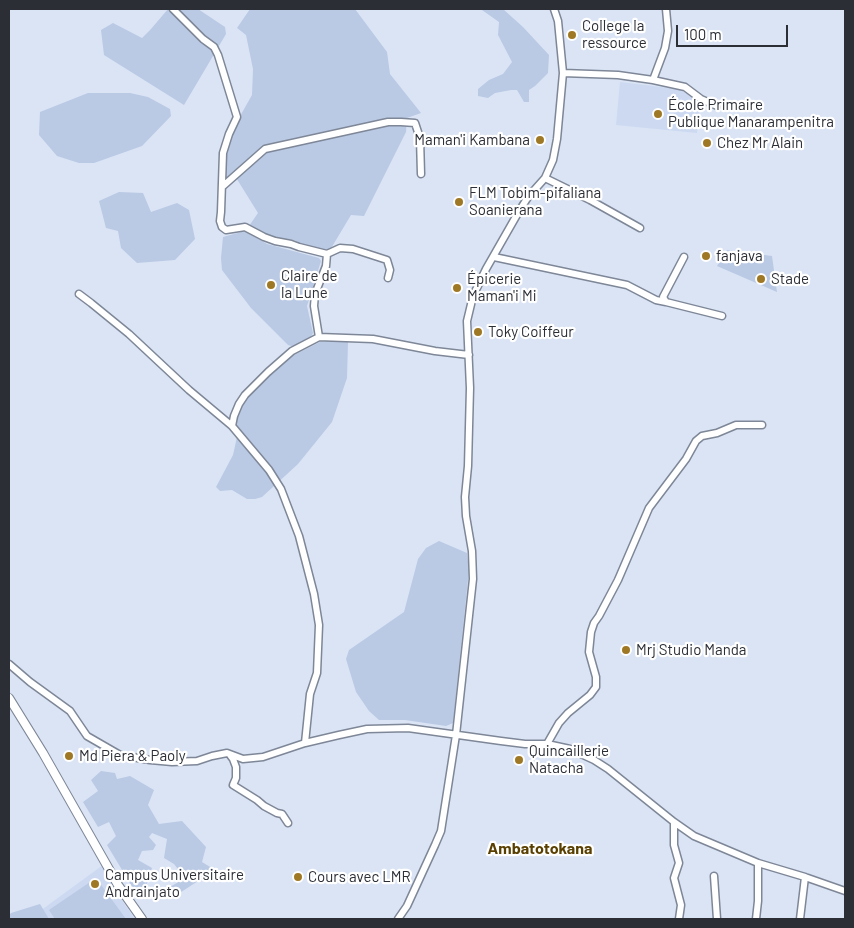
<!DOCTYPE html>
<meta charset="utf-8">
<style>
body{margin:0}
#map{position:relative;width:854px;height:928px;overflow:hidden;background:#dae4f5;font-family:Barlow,sans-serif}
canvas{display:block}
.frame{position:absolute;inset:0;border:10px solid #2b2e35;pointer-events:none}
.scale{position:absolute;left:676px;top:25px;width:112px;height:22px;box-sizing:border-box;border:2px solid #2b2e35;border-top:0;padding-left:6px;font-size:15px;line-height:18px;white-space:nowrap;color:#2b2e35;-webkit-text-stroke:4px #fff;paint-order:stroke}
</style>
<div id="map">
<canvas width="854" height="928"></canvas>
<div class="frame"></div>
<div class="scale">100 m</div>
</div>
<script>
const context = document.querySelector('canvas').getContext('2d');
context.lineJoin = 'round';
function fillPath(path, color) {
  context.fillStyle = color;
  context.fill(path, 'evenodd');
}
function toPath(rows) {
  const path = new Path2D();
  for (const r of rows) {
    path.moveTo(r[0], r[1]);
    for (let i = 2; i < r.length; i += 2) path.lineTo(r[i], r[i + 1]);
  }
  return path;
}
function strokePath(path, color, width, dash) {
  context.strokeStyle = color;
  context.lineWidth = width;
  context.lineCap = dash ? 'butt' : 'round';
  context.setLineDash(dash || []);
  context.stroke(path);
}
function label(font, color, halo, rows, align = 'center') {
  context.font = font + ' Barlow,sans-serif';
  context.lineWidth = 4.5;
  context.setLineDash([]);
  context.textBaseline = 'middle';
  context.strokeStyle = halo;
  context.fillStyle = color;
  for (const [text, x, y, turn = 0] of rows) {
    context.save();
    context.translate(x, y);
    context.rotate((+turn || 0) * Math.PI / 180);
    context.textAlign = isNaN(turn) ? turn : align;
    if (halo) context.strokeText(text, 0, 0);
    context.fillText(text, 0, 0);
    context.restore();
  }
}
fillPath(toPath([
 [620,82,677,89,697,97,697,101,700,103,697,133,616,125],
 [103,865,123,902,135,919,29,919]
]), '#ccd9f1');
fillPath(toPath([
 [168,9,198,9,225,27,226,34,184,105,104,55,101,30,113,23,142,38,151,29],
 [250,9,355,9,387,52,390,74,421,113,407,118,406,132,364,216,351,215,330,250,308,247,294,240,278,239,273,238,249,226,258,213,235,176,223,184,227,145,235,125,252,95,253,69,246,35,237,28],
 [483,9,503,9,523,27,549,55,548,73,535,86,529,90,529,102,524,102,517,90,511,90,495,93,488,98,478,96,478,89,489,80,503,74,512,62,498,35,499,22,482,10],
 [88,93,130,93,148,97,170,109,171,116,142,146,94,163,79,163,57,156,39,135,40,112],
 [119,192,143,193,151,212,177,203,189,210,195,239,175,260,137,263,121,248,118,231,106,228,99,201],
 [245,231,267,244,319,258,321,261,307,306,313,333,311,337,295,347,288,345,251,308,222,270,221,258,223,237],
 [727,250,772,256,777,292,717,266],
 [334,341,348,342,347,378,332,422,298,464,262,497,255,499,247,499,232,490,220,491,216,487,233,455,237,437,234,430,234,417,242,401,270,375,294,355,320,342],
 [439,541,467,553,469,570,453,723,446,726,405,720,379,720,369,711,356,692,346,659,349,650,404,612,418,559,426,548],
 [101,771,115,773,117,779,130,776,154,790,148,805,159,824,182,821,206,847,202,862,215,870,175,896,170,887,185,878,174,864,164,858,167,839,152,833,149,837,156,845,153,850,142,851,138,860,152,868,144,892,139,898,107,845,116,836,109,822,98,827,83,802,98,791,91,780],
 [96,878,126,919,55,919,49,910],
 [40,904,49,919,9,919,9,915,11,913]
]), '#bac9e4');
const minor = toPath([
 [173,9,203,39,214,47,218,55,237,117,229,134,223,153,221,212,220,221,222,227,226,230,245,227,264,237,275,241,291,244,299,247,327,254,340,248,353,249,387,260,390,270,388,278],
 [563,73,618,75,653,80,665,48,668,31,666,9],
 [653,80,685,87,701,99,717,106],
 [545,178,590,200,640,228],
 [222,187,265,149,388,122,401,122,415,123,420,138,421,174],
 [494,257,627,285,656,300,666,302,663,297,684,257],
 [79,294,91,303,129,334,189,390,232,426,269,470,281,489,299,536,314,594,319,625,317,673,310,694,305,743],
 [666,302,722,316],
 [319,337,314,306,315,294,326,266,327,254],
 [232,426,234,416,239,404,245,395,268,372,292,351,319,337,373,339,435,351,469,355],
 [9,664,30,682,70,711,87,736,120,755,150,760,172,762,197,761,212,756,227,753,243,759,263,757,305,743,339,735,367,729,408,728,501,741,525,744,547,744,570,749,594,760,608,769,674,822,694,836,758,863,805,877,845,891],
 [547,744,559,723,568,713,590,695,596,687,596,677,589,652,591,632,594,623,599,616,618,580,649,508,686,459,696,441,702,436,717,433,736,425,762,425],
 [230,755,233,759,236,767,236,778,233,785,257,800,264,806,277,813,282,814,288,823],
 [674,822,674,845,679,863,674,878,681,905,679,919],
 [714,876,717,919],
 [398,919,407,906,435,845,441,831,456,735,473,579,472,551,466,516,465,497,468,466,470,388,467,321,473,296,486,269,518,213,528,197,545,178,553,160,557,139,563,73,558,21,554,9],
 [756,919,758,901,758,863],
 [800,919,805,877]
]);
const tertiary = toPath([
 [9,698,43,753,118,885,142,919]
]);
strokePath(minor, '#7e8797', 9);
strokePath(tertiary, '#7e8797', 10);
strokePath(minor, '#fff', 6);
strokePath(tertiary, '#fff', 8);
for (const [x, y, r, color] of [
 [572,35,5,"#9f7825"],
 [658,114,5,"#9f7825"],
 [540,140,5,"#9f7825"],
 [707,143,5,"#9f7825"],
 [459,202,5,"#9f7825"],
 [706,256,5,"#9f7825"],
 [761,279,5,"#9f7825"],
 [271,285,5,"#9f7825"],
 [457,288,5,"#9f7825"],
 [478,332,5,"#9f7825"],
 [626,650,5,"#9f7825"],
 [69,756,5,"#9f7825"],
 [519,760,5,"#9f7825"],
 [298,877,5,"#9f7825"],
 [95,884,5,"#9f7825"]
]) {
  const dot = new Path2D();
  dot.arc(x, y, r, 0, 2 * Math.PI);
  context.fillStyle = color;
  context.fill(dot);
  strokePath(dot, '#fff', 2);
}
label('15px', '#2b2e35', '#fff', [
 ["College la",582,26],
 ["ressource",582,43],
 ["École Primaire",668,105],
 ["Publique Manarampenitra",668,122],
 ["Maman'i Kambana",530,140,"right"],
 ["Chez Mr Alain",717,143],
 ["FLM Tobim-pifaliana",469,193],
 ["Soanierana",469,210],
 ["fanjava",716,256],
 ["Claire de",281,276],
 ["la Lune",281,293],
 ["Épicerie",467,279],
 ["Maman'i Mi",467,296],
 ["Stade",771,279],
 ["Toky Coiffeur",488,332],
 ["Mrj Studio Manda",636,650],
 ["Quincaillerie",529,751],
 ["Natacha",529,768],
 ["Md Piera & Paoly",79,756],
 ["Campus Universitaire",105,875],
 ["Andrainjato",105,892],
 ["Cours avec LMR",308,877]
], 'left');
label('bold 16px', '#593f00', '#fff', [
 ["Ambatotokana",540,849]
]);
</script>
